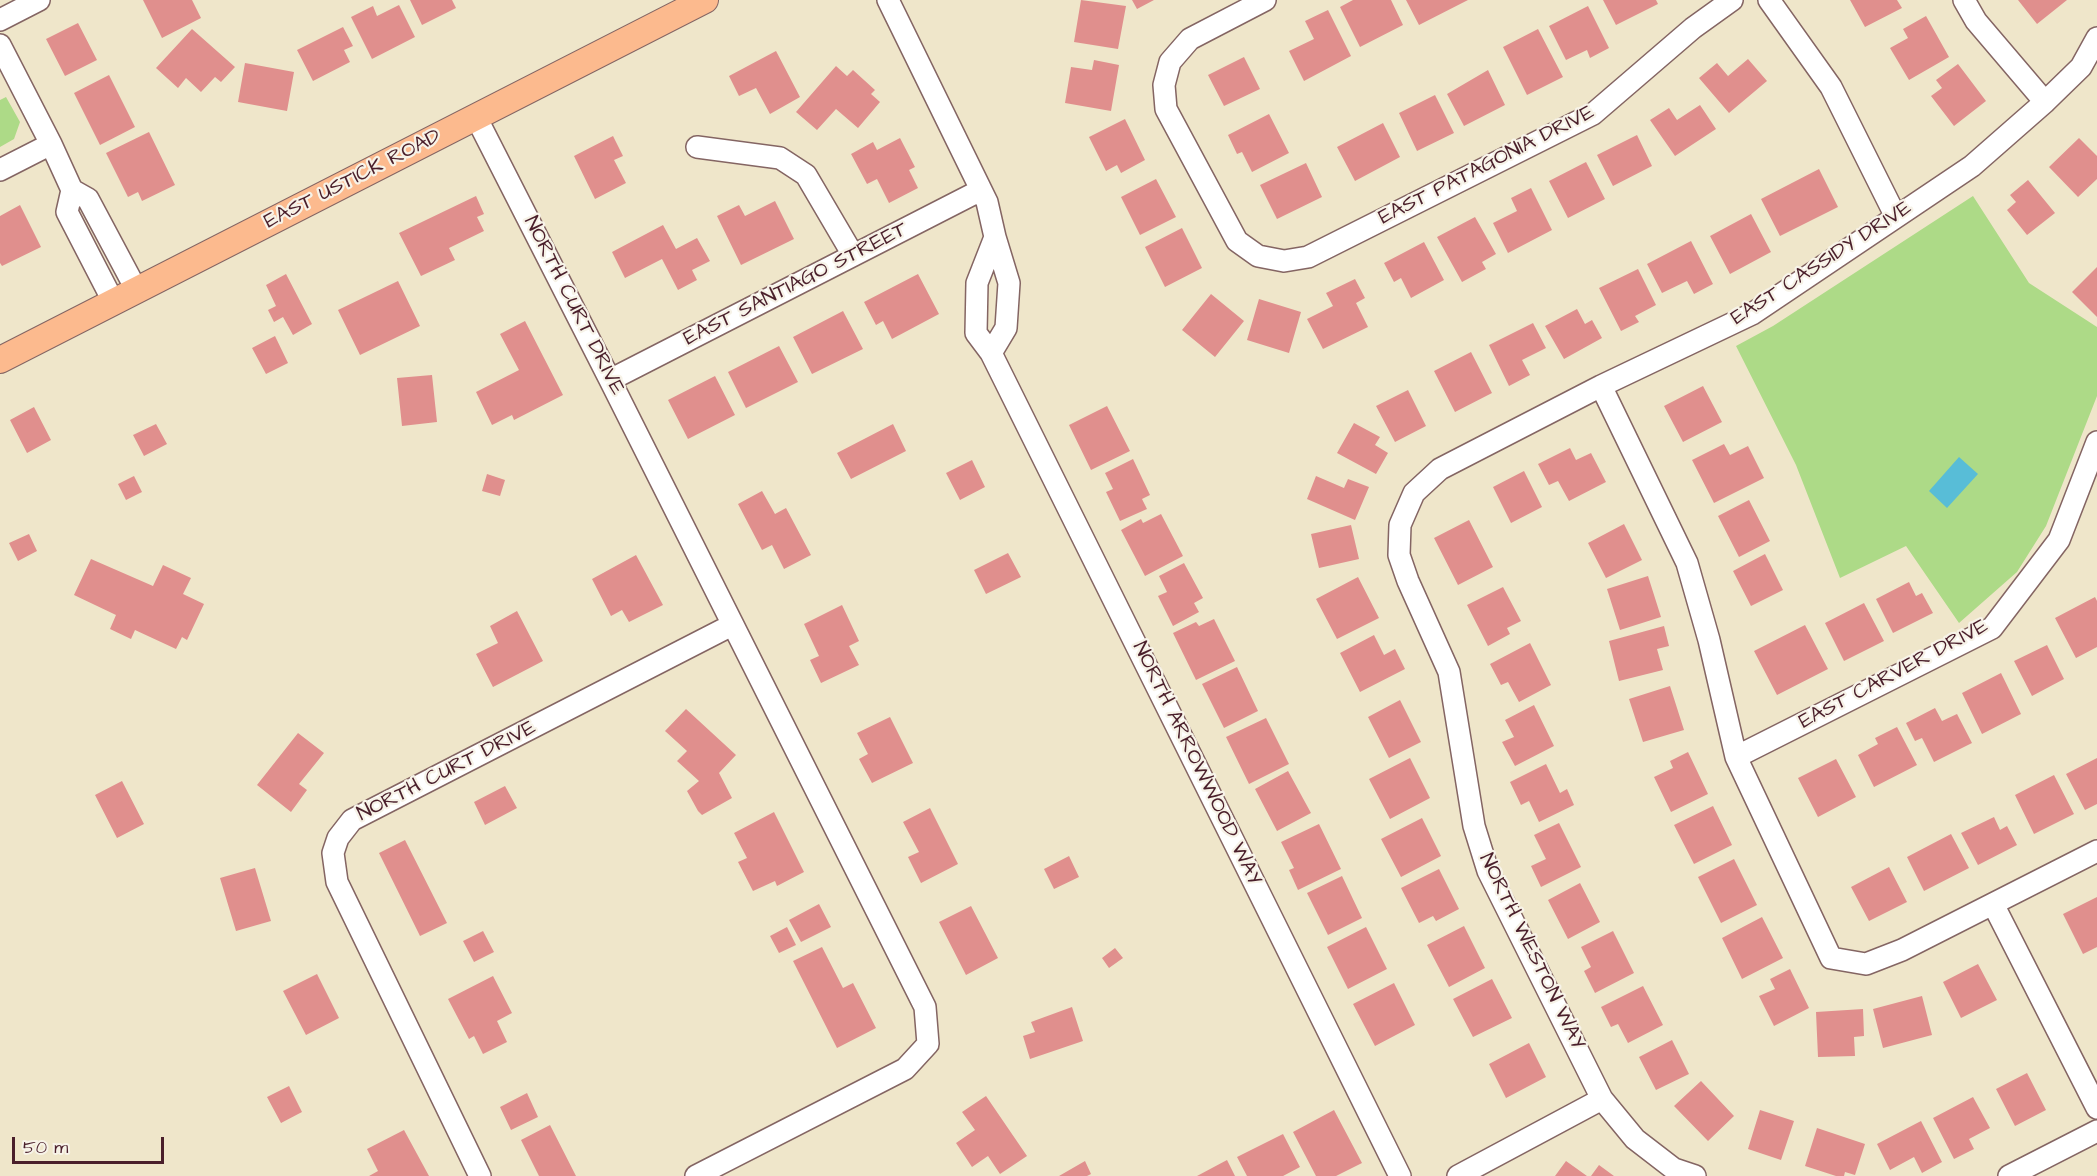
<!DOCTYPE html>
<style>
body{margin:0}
#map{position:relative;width:2097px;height:1176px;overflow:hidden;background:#efe6ca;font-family:"Architects Daughter",sans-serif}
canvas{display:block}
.scale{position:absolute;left:12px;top:1137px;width:152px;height:27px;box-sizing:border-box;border:3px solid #4a1f2b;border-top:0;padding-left:8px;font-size:18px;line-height:21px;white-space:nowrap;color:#4a1f2b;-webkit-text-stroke:4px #f7f3e8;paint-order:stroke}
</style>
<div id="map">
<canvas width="2097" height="1176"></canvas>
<div class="scale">50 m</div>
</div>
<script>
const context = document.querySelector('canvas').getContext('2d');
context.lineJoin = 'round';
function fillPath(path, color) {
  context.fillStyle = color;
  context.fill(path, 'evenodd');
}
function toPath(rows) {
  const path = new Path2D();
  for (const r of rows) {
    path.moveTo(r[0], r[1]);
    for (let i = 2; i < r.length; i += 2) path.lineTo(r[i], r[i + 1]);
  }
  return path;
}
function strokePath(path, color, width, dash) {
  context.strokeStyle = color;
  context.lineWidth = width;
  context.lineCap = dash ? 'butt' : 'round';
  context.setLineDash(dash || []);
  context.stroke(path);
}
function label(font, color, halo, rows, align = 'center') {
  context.font = font + ' "Architects Daughter",sans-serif';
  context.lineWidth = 4.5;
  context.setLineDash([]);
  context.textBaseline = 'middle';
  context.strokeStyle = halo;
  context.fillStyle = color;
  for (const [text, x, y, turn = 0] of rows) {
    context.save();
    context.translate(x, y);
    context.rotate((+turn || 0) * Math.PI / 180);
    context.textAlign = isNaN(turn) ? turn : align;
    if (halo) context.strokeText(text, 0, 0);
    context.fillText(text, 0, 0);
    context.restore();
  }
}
fillPath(toPath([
 [6,97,20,122,14,139,0,147,0,100],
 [1973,196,2029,283,2097,327,2097,396,2046,526,2017,572,1959,623,1906,546,1840,578,1796,465,1736,346,1773,326]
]), '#adda87');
fillPath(toPath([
 [1959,457,1978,474,1947,508,1929,491]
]), '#58bdd7');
fillPath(toPath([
 [143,0,192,0,201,18,162,38],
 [410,0,452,0,456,8,422,25],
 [1081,0,1126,6,1118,49,1074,42],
 [1132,0,1154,0,1137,9],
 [1353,0,1391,0,1403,25,1360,47,1340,7],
 [1406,0,1468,0,1419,25],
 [1603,0,1656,0,1658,4,1616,25],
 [1850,0,1897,0,1902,8,1865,27],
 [2018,0,2067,0,2037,24],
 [399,5,415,37,372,59,351,17,373,6,377,16],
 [1588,6,1609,48,1590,58,1587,50,1566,60,1549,26],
 [1328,10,1351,56,1304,81,1289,51,1314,39,1305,21],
 [1926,16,1949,57,1909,80,1890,48,1908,38,1903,29],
 [78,23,97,60,65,76,46,39],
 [343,27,353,46,344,50,350,62,313,81,297,50],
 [192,29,235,67,221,82,215,77,201,92,186,78,178,88,156,68],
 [1538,29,1563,77,1527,95,1503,47],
 [776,51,800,97,770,114,756,88,739,96,729,76],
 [1244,57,1260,89,1224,106,1208,75],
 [1748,59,1767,81,1729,113,1699,78,1717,63,1728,76],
 [1094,60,1119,65,1111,111,1065,103,1071,67,1092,70],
 [245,63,294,72,287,111,238,102],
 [1958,64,1986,101,1954,126,1931,96,1942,88,1936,80],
 [836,66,847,76,853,70,875,90,871,94,880,102,858,128,836,109,817,130,796,112],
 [1488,70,1505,105,1464,126,1447,94],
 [109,75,135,127,100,145,74,93],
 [1435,95,1454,133,1417,151,1399,113],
 [1700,105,1716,129,1675,156,1650,120,1669,108,1677,120],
 [1269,114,1289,153,1252,172,1242,152,1237,154,1228,135],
 [1125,119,1145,160,1121,173,1117,165,1106,171,1089,137],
 [1383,123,1400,157,1355,181,1337,147],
 [149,132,175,185,142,201,138,192,128,197,106,153],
 [1637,135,1652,166,1613,186,1597,155],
 [613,136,623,156,614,160,626,183,595,199,574,156],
 [900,138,915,167,909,170,918,188,889,203,877,179,867,184,851,154,873,142,877,150],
 [2079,138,2097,156,2097,179,2078,197,2049,167],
 [1586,162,1605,199,1568,218,1549,181],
 [1306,163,1322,197,1277,219,1260,185],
 [1819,169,1838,207,1780,236,1761,199],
 [1156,179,1176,217,1140,235,1121,197],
 [2028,180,2055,213,2027,235,2007,210,2016,202,2010,195],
 [1531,188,1552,230,1508,253,1493,223,1517,211,1511,198],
 [476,196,484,214,477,217,484,231,449,248,455,260,421,276,399,233],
 [775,201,794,239,741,265,717,216,739,205,745,216],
 [20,205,41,247,2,266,0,263,0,216],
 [1751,214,1771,252,1730,274,1710,236],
 [1475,217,1496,254,1482,262,1486,269,1462,282,1437,237],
 [663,225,676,249,697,238,710,261,692,270,697,280,678,290,662,259,625,278,612,252],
 [1182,228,1202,268,1165,287,1145,247],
 [1691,241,1713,284,1694,294,1687,281,1662,293,1647,264],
 [1424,242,1444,280,1411,298,1401,278,1394,282,1384,263],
 [2097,267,2097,317,2072,292],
 [1638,269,1656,305,1635,316,1639,322,1621,331,1599,288],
 [286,274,312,324,293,335,283,317,274,322,268,310,276,306,266,285],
 [918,274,939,314,892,339,883,321,876,325,864,302],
 [1355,279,1365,298,1356,303,1368,327,1323,349,1307,319,1333,306,1326,293],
 [398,281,420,326,360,355,338,310],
 [1211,294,1244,321,1215,357,1182,330],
 [1259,299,1301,312,1289,353,1247,340],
 [1577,309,1585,324,1592,320,1602,338,1564,359,1545,326],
 [843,311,863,349,812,374,793,337],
 [525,321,563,395,514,420,512,415,492,425,476,392,519,370,500,334],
 [1533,323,1546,348,1522,360,1530,375,1509,386,1489,345],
 [275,336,288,363,266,374,252,348],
 [779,346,798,382,746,408,728,372],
 [1471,352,1492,393,1455,412,1434,371],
 [432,375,437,422,402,426,397,378],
 [715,376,735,415,688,439,668,400],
 [1703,386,1722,422,1683,442,1664,406],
 [1408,390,1426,426,1395,442,1376,406],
 [1107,406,1130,451,1091,470,1069,425],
 [34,407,51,440,27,453,10,420],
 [1354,423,1380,437,1375,445,1388,453,1376,474,1337,453],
 [156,424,167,444,144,456,133,435],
 [893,424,906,451,851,479,837,453],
 [1724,444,1730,455,1748,446,1764,478,1714,503,1692,460],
 [1570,448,1576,460,1591,453,1606,482,1569,501,1558,481,1549,485,1538,464],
 [1133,459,1150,495,1142,499,1147,509,1120,521,1106,492,1113,489,1105,473],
 [972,460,985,487,960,500,946,473],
 [1524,471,1542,507,1511,523,1493,487],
 [487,474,505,480,500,496,482,491],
 [134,476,142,492,126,500,118,484],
 [1316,476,1344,488,1348,479,1369,487,1355,520,1307,499],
 [762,491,775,514,786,508,811,555,784,569,772,545,762,550,738,504],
 [1749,500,1770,541,1739,557,1718,516],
 [1161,514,1183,556,1145,576,1121,530,1141,519,1143,523],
 [1469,520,1493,567,1458,585,1434,538],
 [1624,524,1642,560,1606,578,1588,543],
 [1351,525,1359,559,1319,568,1311,534],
 [29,534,37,551,18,561,9,543],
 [1008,553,1021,577,986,594,974,570],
 [1765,554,1783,590,1751,606,1733,571],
 [636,555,663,605,629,622,622,610,611,616,592,579],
 [91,559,153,586,163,565,191,578,183,594,204,604,187,640,182,637,176,649,135,630,131,639,110,629,116,615,74,595],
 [1184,563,1203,598,1194,603,1199,612,1173,626,1158,596,1167,592,1159,576],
 [1648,576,1661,617,1620,630,1607,589],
 [1358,577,1379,618,1337,639,1316,599],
 [1909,582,1916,596,1922,593,1933,613,1893,633,1876,599],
 [1503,587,1521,621,1507,628,1510,634,1488,646,1467,605],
 [2095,597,2097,601,2097,647,2076,658,2055,618],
 [1864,603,1884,641,1844,661,1825,623],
 [842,605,859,641,849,646,859,665,821,683,810,660,819,656,804,624],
 [517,611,543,661,493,687,476,654,498,643,490,626],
 [1214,619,1235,661,1196,680,1173,633,1196,622,1199,626],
 [1805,625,1828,669,1777,695,1754,651],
 [1664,626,1669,646,1657,649,1663,670,1619,681,1609,641],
 [1374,635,1384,655,1395,649,1405,669,1360,692,1340,653],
 [1530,643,1551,685,1519,702,1508,682,1501,685,1490,664],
 [2047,645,2064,679,2032,696,2014,661],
 [1237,667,1258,711,1224,728,1202,684],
 [2001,673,2021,714,1982,734,1962,693],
 [1670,686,1684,730,1643,742,1629,699],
 [1400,700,1421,742,1389,758,1368,717],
 [1534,705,1554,746,1515,766,1502,742,1514,737,1505,720],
 [1935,708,1942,721,1957,714,1972,743,1934,762,1922,738,1915,741,1906,723],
 [686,709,736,755,719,773,732,798,702,815,698,811,687,791,699,781,677,761,687,751,665,731],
 [890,717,913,763,872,783,859,759,868,754,857,733],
 [1266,718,1289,764,1249,784,1226,737],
 [1897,727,1917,765,1874,787,1858,755,1878,744,1875,738],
 [298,733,324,753,299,784,307,790,291,812,257,785],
 [1688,752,1708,794,1671,812,1654,777,1673,768,1670,761],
 [1410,758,1430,798,1390,819,1369,779],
 [2097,758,2097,804,2085,810,2066,774],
 [1836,759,1856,797,1818,817,1798,778],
 [1546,764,1560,793,1567,789,1574,805,1539,822,1529,801,1521,805,1510,782],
 [1288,771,1311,813,1277,831,1255,789],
 [2054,775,2074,814,2034,834,2015,795],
 [122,781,144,824,117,838,95,795],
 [505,786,517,808,485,825,474,802],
 [1713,806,1732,845,1694,864,1674,825],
 [930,808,958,864,921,883,908,857,919,852,903,822],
 [774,812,804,872,777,886,775,881,753,891,738,862,747,858,734,833],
 [1994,817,2000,830,2007,826,2017,845,1978,865,1961,833],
 [1422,818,1441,856,1401,877,1381,839],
 [1559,823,1581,867,1541,887,1531,866,1546,859,1534,835],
 [1319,824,1341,869,1298,890,1289,870,1294,868,1281,842],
 [1951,834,1969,868,1924,891,1907,857],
 [405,840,447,923,420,936,379,853],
 [1069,856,1079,877,1054,889,1044,869],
 [1734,859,1757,905,1721,923,1698,877],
 [1889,867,1907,902,1869,921,1851,887],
 [255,868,271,921,236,931,220,878],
 [1439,869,1459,909,1436,921,1433,916,1419,923,1401,888],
 [1342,876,1362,918,1328,935,1307,893],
 [1580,883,1600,922,1568,939,1548,900],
 [2097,897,2097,947,2083,954,2063,914],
 [819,904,831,927,801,942,789,920],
 [971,906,998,958,966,975,939,922],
 [1762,917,1783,958,1742,979,1722,938],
 [1464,926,1485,968,1449,987,1427,945],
 [787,927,796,945,779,953,770,936],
 [1366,927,1387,969,1348,989,1327,947],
 [483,931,494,952,474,962,463,941],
 [1613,931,1634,973,1595,993,1584,971,1591,967,1581,947],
 [822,947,843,988,853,983,876,1028,837,1048,793,961],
 [1115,948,1123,958,1109,968,1102,958],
 [1978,964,1997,1000,1961,1018,1943,982],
 [1790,969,1809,1008,1774,1026,1759,996,1775,989,1770,979],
 [317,974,339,1018,306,1035,283,991],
 [493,976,512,1013,497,1021,507,1042,483,1054,474,1036,469,1039,448,999],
 [1492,979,1512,1018,1473,1037,1453,999],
 [1394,983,1415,1025,1375,1046,1353,1004],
 [1643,986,1663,1025,1628,1043,1618,1024,1611,1027,1601,1007],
 [1922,996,1932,1035,1883,1048,1873,1009],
 [1072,1007,1083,1041,1030,1059,1023,1036,1035,1032,1031,1022],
 [1863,1009,1864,1036,1854,1037,1855,1056,1818,1057,1816,1012],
 [1672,1040,1689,1074,1656,1090,1639,1057],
 [1529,1043,1546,1077,1506,1098,1489,1064],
 [2027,1073,2046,1110,2015,1126,1996,1089],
 [1701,1081,1734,1116,1708,1141,1674,1106],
 [289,1086,302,1112,281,1123,267,1097],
 [527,1093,538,1117,511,1130,500,1107],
 [986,1096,1027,1156,1000,1174,988,1156,972,1167,956,1143,975,1130,962,1112],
 [1973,1097,1990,1128,1969,1139,1974,1149,1954,1159,1933,1118],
 [1334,1110,1362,1163,1336,1176,1316,1176,1293,1132],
 [1760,1110,1794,1121,1781,1160,1748,1149],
 [1921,1121,1942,1162,1922,1173,1914,1157,1890,1170,1877,1144],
 [550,1125,576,1176,539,1176,521,1140],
 [1817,1128,1865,1144,1855,1175,1845,1172,1844,1176,1836,1176,1805,1166],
 [404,1130,429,1176,369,1176,378,1171,367,1149],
 [1283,1134,1300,1167,1283,1176,1247,1176,1237,1157],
 [1227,1160,1235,1176,1197,1176],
 [1085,1161,1091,1174,1087,1176,1059,1176],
 [1566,1161,1587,1176,1555,1176],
 [1599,1165,1614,1176,1591,1176]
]), '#e08f8d');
const minor = toPath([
 [888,0,987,202,995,237],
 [1265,0,1190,39,1170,62,1164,85,1166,109,1237,241,1258,256,1284,261,1308,257,1593,114,1693,28,1732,0],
 [1769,0,1831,87,1896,217],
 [1964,0,1976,21,2045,102],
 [0,20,39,0],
 [0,45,51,144,72,190],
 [476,117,610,380,925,1007,928,1044,905,1069,696,1176],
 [697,147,780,158,806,175,853,255],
 [0,170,51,144],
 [114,303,67,212,72,190,88,199,137,291],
 [991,353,1006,328,1009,283,995,237,977,283,976,333,991,353,1400,1176],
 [610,380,981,190],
 [1601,386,1687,563,1709,640,1736,757,1831,958,1866,964,1902,950,2097,851],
 [1736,757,1992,628,2059,540,2097,442],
 [1993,904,2097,1108],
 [480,1176,337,882,333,853,338,838,352,820,732,625],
 [1458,1176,1602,1099],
 [1695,1176,1674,1169,1635,1139,1602,1099,1488,871,1474,826,1449,672,1408,581,1399,555,1400,525,1414,493,1440,469,1601,386,1752,314,1972,166,2045,102,2081,67,2097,38],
 [2009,1176,2097,1131]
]);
const major = toPath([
 [0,360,705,0]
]);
strokePath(minor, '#846563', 24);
strokePath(major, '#846563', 28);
strokePath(minor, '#fff', 21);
strokePath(major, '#fcba8e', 26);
label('21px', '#4a1f2b', '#f7f3e8', [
 ["EAST PATAGONIA DRIVE",1487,166,-27],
 ["EAST USTICK ROAD",353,180,-27],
 ["EAST CASSIDY DRIVE",1822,264,-33],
 ["EAST SANTIAGO STREET",796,285,-27],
 ["NORTH CURT DRIVE",573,306,63],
 ["EAST CARVER DRIVE",1894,675,-28],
 ["NORTH ARROWWOOD WAY",1196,764,64],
 ["NORTH CURT DRIVE",447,772,-27],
 ["NORTH WESTON WAY",1531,952,64]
]);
</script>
